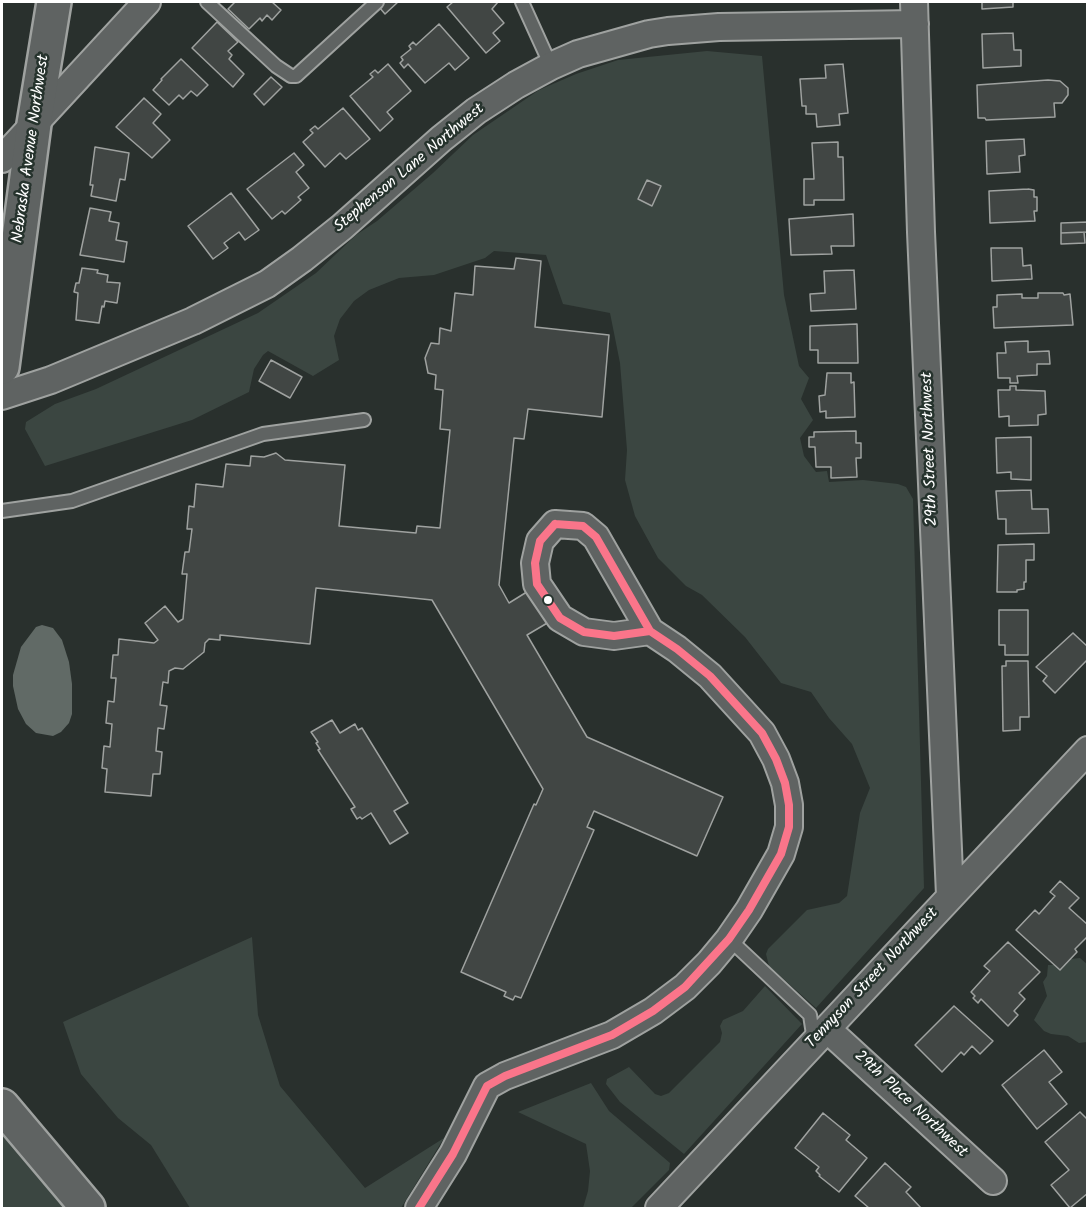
<!DOCTYPE html>
<style>
body{margin:0}
#map{position:relative;width:1089px;height:1210px;overflow:hidden;background:#29302d;font-family:Kalam,sans-serif}
canvas{display:block}
.frame{position:absolute;inset:0;border:3px solid #fff;pointer-events:none}
</style>
<div id="map">
<canvas width="1089" height="1210"></canvas>
<div class="frame"></div>
</div>
<script>
const context = document.querySelector('canvas').getContext('2d');
context.lineJoin = 'round';
function fillPath(path, color) {
  context.fillStyle = color;
  context.fill(path, 'evenodd');
}
function toPath(rows) {
  const path = new Path2D();
  for (const r of rows) {
    path.moveTo(r[0], r[1]);
    for (let i = 2; i < r.length; i += 2) path.lineTo(r[i], r[i + 1]);
  }
  return path;
}
function strokePath(path, color, width, dash) {
  context.strokeStyle = color;
  context.lineWidth = width;
  context.lineCap = dash ? 'butt' : 'round';
  context.setLineDash(dash || []);
  context.stroke(path);
}
function label(font, color, halo, rows, align = 'center') {
  context.font = font + ' Kalam,sans-serif';
  context.lineWidth = 5;
  context.setLineDash([]);
  context.textBaseline = 'middle';
  context.strokeStyle = halo;
  context.fillStyle = color;
  for (const [text, x, y, turn = 0] of rows) {
    context.save();
    context.translate(x, y);
    context.rotate((+turn || 0) * Math.PI / 180);
    context.textAlign = isNaN(turn) ? turn : align;
    if (halo) context.strokeText(text, 0, 0);
    context.fillText(text, 0, 0);
    context.restore();
  }
}
fillPath(toPath([
 [707,51,762,56,784,295,799,366,809,378,801,399,813,420,800,438,804,456,816,472,827,471,829,482,863,480,898,484,906,487,913,499,924,888,816,1008,769,966,766,954,768,949,807,910,839,903,847,896,860,813,870,788,852,744,829,718,811,692,781,683,745,637,702,595,686,586,658,558,635,516,625,480,627,450,620,363,610,313,563,304,546,255,494,251,485,258,434,275,399,278,369,290,354,301,340,319,334,336,339,360,313,376,268,351,263,355,254,369,249,392,192,420,45,466,25,429,26,422,55,404,96,389,258,313,316,273,356,235,377,221,433,173,473,135,539,90,576,74,618,60],
 [252,937,258,1015,280,1086,365,1188,444,1138,401,1208,190,1208,151,1145,118,1118,81,1074,63,1022],
 [1080,958,1088,965,1087,1042,1079,1043,1068,1036,1051,1034,1044,1031,1034,1020,1047,996,1043,982,1047,976,1048,965,1056,965,1070,959],
 [765,986,802,1024,684,1154,620,1102,606,1084,607,1079,629,1067,655,1094,661,1096,669,1093,720,1042,722,1033,720,1026,723,1020,743,1011],
 [591,1083,609,1111,670,1163,669,1170,631,1208,583,1208,588,1191,590,1171,586,1144,518,1112],
 [2,1121,73,1208,2,1208]
]), '#3b4641');
fillPath(toPath([
 [42,625,53,628,62,640,69,662,72,684,72,714,69,723,61,732,53,736,36,733,26,724,18,709,13,686,13,675,21,647,36,627]
]), '#616a66');
const building = toPath([
 [235,2,272,2,281,10,272,20,267,15,262,21,260,18,249,29,228,9,235,2],
 [385,2,398,2,385,14,379,7,385,2],
 [453,2,498,2,492,9,504,23,493,33,500,41,486,53,447,7,453,2],
 [982,2,1013,2,1013,7,982,9,982,2],
 [217,22,238,42,228,51,232,55,229,59,244,74,233,87,192,48,217,22],
 [439,24,469,58,455,70,449,63,425,83,408,64,404,68,400,63,403,60,401,57,411,49,409,46,413,42,416,45,439,24],
 [1013,33,1014,50,1021,50,1021,66,983,68,982,34,1013,33],
 [181,59,208,85,197,96,191,91,183,99,179,95,169,105,153,90,162,80,161,79,181,59],
 [388,64,411,91,387,112,393,119,380,131,350,96,373,77,370,74,375,70,378,73,388,64],
 [843,64,848,113,839,114,840,125,817,127,816,114,806,114,806,106,802,106,800,79,826,78,825,65,843,64],
 [271,77,282,87,264,105,254,94,271,77],
 [1048,80,1060,81,1068,88,1068,95,1062,103,1054,103,1055,117,986,120,985,118,978,118,977,85,1048,80],
 [144,98,161,114,153,123,170,140,152,158,116,127,144,98],
 [343,108,370,139,346,159,340,153,325,167,303,142,313,133,310,130,315,126,318,129,343,108],
 [1024,139,1025,155,1019,156,1020,172,987,174,986,141,1024,139],
 [838,142,838,157,843,157,844,200,814,200,814,205,804,205,804,179,814,179,812,143,838,142],
 [95,147,129,153,125,180,120,179,116,201,91,196,93,185,90,185,95,147],
 [294,153,304,165,296,172,309,188,298,197,301,200,285,214,282,211,272,219,247,189,294,153],
 [647,180,661,186,652,206,638,199,647,180],
 [1028,189,1034,190,1034,197,1037,197,1037,211,1034,211,1035,221,990,223,989,191,1028,189],
 [231,193,259,230,245,240,239,232,224,243,228,248,213,259,188,226,231,193],
 [90,208,111,212,109,221,119,223,116,240,127,242,124,262,80,255,90,208],
 [853,214,854,246,831,246,832,254,791,255,789,219,853,214],
 [1088,222,1088,232,1061,233,1061,223,1088,222],
 [1084,232,1085,243,1061,244,1061,233,1084,232],
 [991,248,1022,248,1023,266,1031,265,1032,279,992,281,991,248],
 [516,258,541,261,535,327,609,335,602,417,528,409,524,439,514,438,499,585,509,603,530,590,549,622,527,635,587,737,723,797,697,856,594,811,587,827,594,830,521,998,515,996,513,1000,504,996,506,992,461,972,534,804,536,805,543,789,432,600,316,588,310,644,220,635,220,640,209,639,205,643,204,652,183,669,175,668,169,671,168,683,163,682,160,705,167,706,164,729,158,728,156,751,162,752,160,774,153,774,151,796,105,792,107,769,102,768,104,746,110,747,112,724,106,723,108,701,114,702,116,678,111,678,113,655,118,655,119,639,154,643,158,640,145,623,165,606,178,622,183,619,187,574,182,574,185,552,189,552,192,529,187,529,189,506,194,507,196,484,223,487,226,464,250,466,251,456,264,457,276,453,285,460,345,465,339,526,416,533,417,526,440,528,450,430,440,429,443,390,435,389,436,375,428,373,425,358,431,343,439,344,440,328,451,331,455,293,473,295,475,266,514,269,516,258],
 [82,268,98,270,97,273,108,275,107,282,120,283,117,303,105,301,104,307,102,306,99,323,76,320,78,293,74,292,76,283,79,283,82,268],
 [854,270,856,309,811,311,810,294,825,293,824,271,854,270],
 [1038,293,1063,293,1064,295,1070,294,1073,325,994,328,993,307,997,307,997,295,1022,294,1022,298,1038,298,1038,293],
 [857,324,858,363,818,363,818,350,810,350,810,326,857,324],
 [1028,341,1028,352,1049,351,1050,364,1037,364,1037,375,1017,376,1018,383,1010,383,1010,378,998,378,997,353,1006,353,1005,342,1028,341],
 [271,360,302,377,290,398,259,381,271,360],
 [827,373,851,373,851,383,854,382,855,417,826,418,826,411,820,412,819,396,825,395,827,373],
 [1010,386,1016,386,1016,390,1045,391,1046,414,1038,415,1038,425,1009,426,1009,416,999,417,998,390,1010,390,1010,386],
 [856,431,856,443,861,443,861,458,856,458,857,477,831,478,831,467,816,467,815,447,809,447,809,437,814,437,814,432,856,431],
 [1031,437,1031,480,1011,479,1011,472,997,473,996,438,1031,437],
 [1031,490,1032,509,1048,509,1049,533,1006,534,1006,519,998,519,996,491,1031,490],
 [1034,544,1034,560,1026,560,1026,582,1024,582,1024,589,1017,590,1017,592,997,592,998,545,1034,544],
 [999,610,1028,610,1028,655,1005,655,1005,645,999,645,999,610],
 [1073,633,1088,647,1088,659,1055,693,1043,681,1047,676,1036,667,1073,633],
 [1006,661,1028,661,1029,717,1020,717,1020,730,1003,731,1002,666,1006,666,1006,661],
 [332,720,340,733,355,724,358,730,362,728,408,803,394,811,408,833,390,844,371,813,362,819,360,817,357,819,351,809,355,807,318,750,320,749,316,743,318,742,311,732,332,720],
 [1060,881,1079,898,1069,908,1088,925,1088,936,1075,949,1077,952,1060,970,1016,930,1035,910,1039,914,1055,896,1050,892,1060,881],
 [1008,942,1040,972,1019,993,1025,999,1014,1011,1018,1015,1008,1026,981,999,978,1003,973,998,975,996,971,992,990,971,984,966,1008,942],
 [954,1006,993,1041,980,1054,972,1046,964,1055,961,1052,942,1072,915,1045,954,1006],
 [1044,1050,1062,1072,1049,1082,1067,1104,1037,1129,1002,1085,1044,1050],
 [1080,1112,1088,1120,1088,1193,1070,1208,1051,1185,1069,1170,1045,1142,1080,1112],
 [823,1113,850,1135,846,1140,867,1158,839,1192,819,1176,820,1175,816,1171,819,1167,795,1148,823,1113],
 [885,1163,911,1187,906,1192,921,1208,869,1208,855,1196,885,1163]
]);
fillPath(building, '#414644');
strokePath(building, '#9fa2a0', 1.5);
const lane = toPath([
 [207,2,276,66,291,76,296,76,377,2],
 [522,2,551,66],
 [2,511,72,501,263,434,364,420],
 [729,939,810,1015,814,1041]
]);
const street = toPath([
 [914,2,921,232,950,895],
 [2,159,147,2],
 [2,396,51,380,193,321,267,284,302,259,342,227,441,139,476,111,516,85,551,66,578,54,649,34,668,31,719,27,915,24],
 [827,1029,993,1181],
 [419,1208,453,1154,487,1086,505,1076,612,1035,653,1011,685,987,709,963,729,939,749,910,781,854,789,827,789,805,785,783,776,759,762,733,710,676,677,649,650,631,596,537,583,526,555,524,540,541,535,563,537,584,560,618,584,632,614,636,650,631],
 [659,1208,1088,750]
]);
const secondary = toPath([
 [2,367,34,124,54,2],
 [2,1106,88,1208]
]);
strokePath(lane, '#9fa2a0', 16);
strokePath(street, '#9fa2a0', 30);
strokePath(secondary, '#9fa2a0', 38);
strokePath(lane, '#5f6362', 12);
strokePath(street, '#5f6362', 26);
strokePath(secondary, '#5f6362', 33);
strokePath(toPath([
 [555,524,583,526,596,537,650,631,614,636,584,632,560,618,537,584,535,563,540,541,555,524],
 [419,1208,453,1154,487,1086,505,1076,612,1035,653,1011,685,987,729,939,749,910,781,854,789,827,789,805,785,783,776,759,762,733,710,676,677,649,650,631]
]), '#fa758a', 8);
for (const [x, y, r, color] of [
 [548,600,5,"#fff"]
]) {
  const dot = new Path2D();
  dot.arc(x, y, r, 0, 2 * Math.PI);
  context.fillStyle = color;
  context.fill(dot);
  strokePath(dot, '#26332d', 2);
}
label('16px', '#fff', '#26332d', [
 ["Nebraska Avenue Northwest",32,149,-82],
 ["Stephenson Lane Northwest",410,169,-40],
 ["29th Street Northwest",931,449,-92],
 ["Tennyson Street Northwest",873,979,-47],
 ["29th Place Northwest",910,1105,43]
]);
</script>
